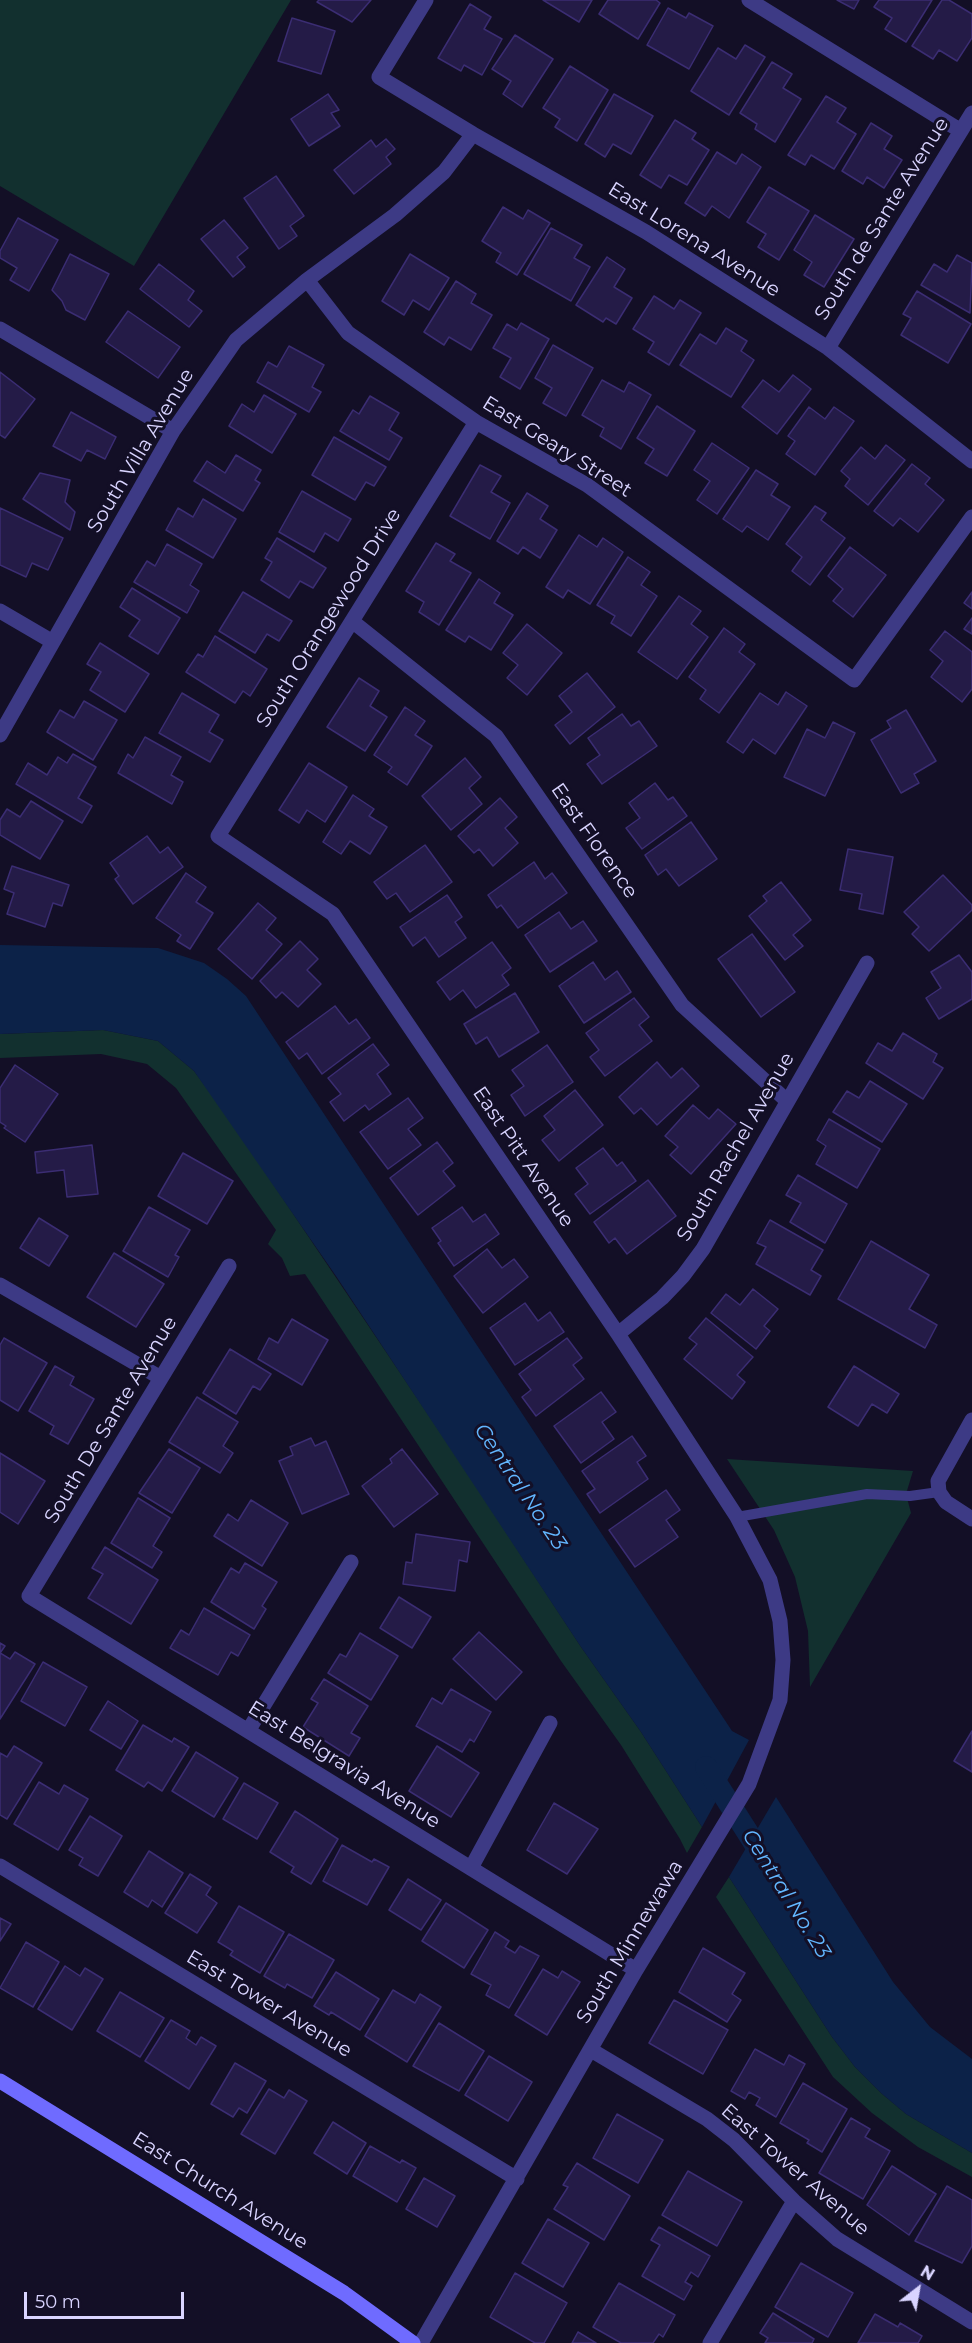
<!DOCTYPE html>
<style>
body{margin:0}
#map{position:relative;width:972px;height:2343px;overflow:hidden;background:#130f26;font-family:Montserrat,sans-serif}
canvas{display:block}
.north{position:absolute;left:888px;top:2259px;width:60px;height:60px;-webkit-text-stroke:4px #130f26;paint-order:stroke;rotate:31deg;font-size:16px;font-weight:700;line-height:24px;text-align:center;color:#d9d4ff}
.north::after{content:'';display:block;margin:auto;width:21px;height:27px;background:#d9d4ff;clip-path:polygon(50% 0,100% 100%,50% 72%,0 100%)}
.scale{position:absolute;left:24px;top:2292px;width:160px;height:27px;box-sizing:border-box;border:3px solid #d9d4ff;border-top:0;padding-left:8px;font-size:18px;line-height:21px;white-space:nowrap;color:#d9d4ff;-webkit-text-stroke:4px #130f26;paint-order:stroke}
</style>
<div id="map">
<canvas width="972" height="2343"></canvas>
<div class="north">N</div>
<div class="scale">50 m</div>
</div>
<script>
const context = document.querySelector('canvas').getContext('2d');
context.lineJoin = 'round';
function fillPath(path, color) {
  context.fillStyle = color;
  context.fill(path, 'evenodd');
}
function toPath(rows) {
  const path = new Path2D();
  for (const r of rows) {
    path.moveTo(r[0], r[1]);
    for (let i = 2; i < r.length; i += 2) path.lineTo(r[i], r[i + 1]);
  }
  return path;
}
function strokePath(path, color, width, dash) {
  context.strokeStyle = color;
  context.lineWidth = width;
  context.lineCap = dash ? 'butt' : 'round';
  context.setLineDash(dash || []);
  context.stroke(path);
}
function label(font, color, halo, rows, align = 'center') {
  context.font = font + ' Montserrat,sans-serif';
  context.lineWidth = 6;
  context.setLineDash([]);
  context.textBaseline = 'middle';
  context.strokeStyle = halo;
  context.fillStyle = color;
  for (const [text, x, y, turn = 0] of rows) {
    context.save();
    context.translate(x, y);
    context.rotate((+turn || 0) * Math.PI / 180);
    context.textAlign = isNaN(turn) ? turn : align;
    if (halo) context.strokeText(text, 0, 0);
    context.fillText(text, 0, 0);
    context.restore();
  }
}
fillPath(toPath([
 [0,0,291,0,134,266,0,186],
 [103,1030,158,1041,194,1071,228,1117,462,1465,581,1647,641,1732,702,1827,687,1853,680,1839,621,1745,561,1661,305,1274,290,1276,282,1258,268,1244,276,1230,176,1088,147,1064,101,1054,0,1058,0,1034],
 [727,1459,913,1471,906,1494,911,1513,810,1687,808,1631,795,1577,774,1530],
 [729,1877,832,2037,855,2067,881,2093,906,2114,972,2153,972,2177,918,2147,872,2113,833,2077,716,1897]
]), '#12302f');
fillPath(toPath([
 [0,945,158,948,204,963,227,979,246,996,732,1731,749,1740,702,1827,641,1732,581,1647,336,1276,194,1071,158,1041,103,1030,0,1034],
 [776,1797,893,1982,930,2027,972,2059,972,2153,906,2114,881,2093,855,2067,832,2037,729,1877]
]), '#0c2248');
strokePath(toPath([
 [706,1767,767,1863]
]), '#0c2248', 22);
const building = toPath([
 [319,0,371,0,352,22,317,2,319,0],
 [543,0,592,0,579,22,543,0],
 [608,0,656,0,660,3,638,39,599,14,608,0],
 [837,0,859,0,854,9,837,0],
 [879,0,932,0,906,42,885,29,892,18,874,7,879,0],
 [942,0,949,0,972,14,972,38,957,61,939,50,933,59,912,46,942,0],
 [470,4,491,17,484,29,502,39,482,75,464,65,461,71,438,58,470,4],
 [668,8,686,18,689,13,713,26,689,69,647,45,668,8],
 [292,18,335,31,321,74,278,61,292,18],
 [515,35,553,59,522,107,503,94,511,81,492,69,515,35],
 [745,45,765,57,729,115,691,91,718,48,736,59,745,45],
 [772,62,792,74,783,88,801,99,775,142,755,129,757,124,740,113,772,62],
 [570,66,608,90,577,141,555,127,560,119,543,108,570,66],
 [328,94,339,110,331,113,340,126,309,146,291,119,328,94],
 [614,94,653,116,631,154,613,144,605,157,585,144,614,94],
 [826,96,846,108,837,122,856,134,834,169,811,155,805,165,788,155,826,96],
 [675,120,696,133,692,139,709,150,687,185,669,175,661,188,640,175,675,120],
 [871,123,892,136,884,149,902,160,884,188,867,177,863,184,842,171,871,123],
 [386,139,395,149,386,157,391,164,354,194,334,170,371,140,376,147,386,139],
 [717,152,736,164,742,154,761,167,729,218,712,206,705,216,685,203,717,152],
 [276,176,304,216,290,226,297,236,279,249,244,198,276,176],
 [769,187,809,211,779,260,758,247,766,234,747,222,769,187],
 [503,207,523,219,528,210,550,223,517,275,496,262,501,253,482,241,503,207],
 [815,215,854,239,824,287,804,275,812,262,794,250,815,215],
 [18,218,58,240,29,291,10,280,17,268,0,258,0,251,18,218],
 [224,220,248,248,237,257,245,267,233,277,201,239,224,220],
 [551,228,582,245,574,258,590,267,571,301,524,274,551,228],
 [70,254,109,274,85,320,66,310,62,301,52,290,70,254],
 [410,254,449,278,429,310,413,300,404,315,382,301,410,254],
 [957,255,972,263,970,313,921,285,934,264,947,272,957,255],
 [607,257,625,269,614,287,632,298,616,324,606,318,603,322,576,305,607,257],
 [159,264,194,291,188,300,202,311,189,327,140,289,159,264],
 [456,281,476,294,471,303,492,315,471,350,449,337,444,345,424,332,456,281],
 [917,291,971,324,948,363,901,335,911,318,903,314,917,291],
 [654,296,674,309,680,300,701,313,669,365,648,352,654,342,633,329,654,296],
 [128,311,180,347,158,378,106,342,128,311],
 [521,323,549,339,520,389,500,377,511,358,493,348,507,324,517,330,521,323],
 [726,328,747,341,741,351,754,360,731,397,680,365,700,334,716,344,726,328],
 [553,345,593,368,566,416,543,403,552,388,535,378,553,345],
 [289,346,324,365,312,387,321,392,309,412,257,382,268,362,277,367,289,346],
 [0,372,35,399,5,438,0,435,0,372],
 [793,375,811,389,777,434,742,407,763,380,779,392,793,375],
 [602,380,624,392,629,382,651,395,621,449,600,436,604,428,582,415,602,380],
 [264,395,296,414,272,453,229,426,242,404,254,412,264,395],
 [370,396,399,413,389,430,402,438,389,460,340,431,353,410,359,414,370,396],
 [657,406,695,431,667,476,645,463,654,449,637,438,657,406],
 [809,407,825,419,834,407,854,421,815,475,786,454,795,441,788,436,809,407],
 [71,412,116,437,105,459,87,450,81,461,53,446,71,412],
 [334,437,386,467,374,486,366,482,355,500,312,475,334,437],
 [712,443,749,468,717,514,697,500,710,481,694,470,712,443],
 [886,445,905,460,868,505,845,486,850,479,841,471,861,447,875,459,886,445],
 [236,455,261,470,255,480,260,483,243,511,194,481,207,461,225,473,236,455],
 [912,464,930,478,925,484,944,500,918,532,900,518,893,526,874,511,912,464],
 [480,465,501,476,491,492,510,503,490,539,450,516,480,465],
 [756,470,778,484,771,495,790,507,768,540,747,526,742,532,723,519,756,470],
 [40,473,70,480,65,502,75,512,70,530,23,499,40,473],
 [302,491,351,519,338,541,325,533,314,552,279,532,302,491],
 [527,493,548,506,540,519,557,530,540,558,523,547,518,554,497,541,527,493],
 [203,499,236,519,213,558,166,530,178,508,193,517,203,499],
 [815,506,826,513,821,520,845,538,810,585,792,571,802,557,786,544,815,506],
 [0,508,63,538,48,570,32,563,26,577,0,565,0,508],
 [579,535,597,547,603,538,623,552,590,604,568,590,563,598,546,587,579,535],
 [277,538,326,568,313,588,300,581,289,598,261,580,272,562,265,558,277,538],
 [436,543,455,554,450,561,471,573,439,625,419,612,424,602,406,591,436,543],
 [167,544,202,564,190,585,199,591,187,613,134,582,147,561,155,566,167,544],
 [850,547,886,575,853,617,833,601,843,589,828,576,850,547],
 [628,557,650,572,641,585,657,596,631,636,611,623,615,616,597,605,628,557],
 [479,579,500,593,494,603,513,615,491,650,469,636,465,642,446,630,479,579],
 [132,588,180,618,158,654,129,636,140,620,120,607,132,588],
 [243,592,292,621,279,641,267,634,255,653,219,631,243,592],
 [972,592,972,609,964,603,972,592],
 [679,596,701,611,691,624,708,637,677,679,638,652,679,596],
 [972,618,972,634,964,629,972,618],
 [527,624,562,653,527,695,507,678,518,665,503,653,527,624],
 [724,628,745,644,739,652,755,664,719,713,700,699,706,690,689,677,724,628],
 [945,631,972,652,972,689,962,702,931,677,943,661,930,650,945,631],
 [215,636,267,669,250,696,243,691,235,703,186,672,198,654,203,657,215,636],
 [100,643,149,674,125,712,90,690,101,672,87,664,100,643],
 [587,673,615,707,570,744,555,725,572,712,559,696,587,673],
 [359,678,379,691,370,706,387,717,365,751,327,727,359,678],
 [786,692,807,706,775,754,753,739,743,753,727,742,760,693,778,705,786,692],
 [182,693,219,715,209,732,223,740,210,762,159,733,182,693],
 [84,701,117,720,93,760,47,732,60,710,74,718,84,701],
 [405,707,425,721,415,735,432,746,407,785,388,772,392,767,374,755,405,707],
 [906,710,936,761,914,774,919,783,901,793,871,740,891,728,887,721,906,710],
 [622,714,631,726,639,721,657,746,602,784,587,764,600,755,588,738,622,714],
 [833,722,855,733,825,796,784,777,807,729,825,738,833,722],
 [145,737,181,757,171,775,183,782,172,804,118,773,128,754,133,758,145,737],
 [73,754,96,767,78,798,92,806,82,823,16,784,28,763,47,775,58,757,67,763,73,754],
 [465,758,481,777,469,788,482,804,451,830,422,796,465,758],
 [309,763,347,787,325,822,307,810,299,823,279,810,309,763],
 [655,783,668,800,673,797,687,816,642,849,626,828,640,818,629,803,655,783],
 [353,795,374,809,369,816,387,827,370,854,350,841,341,854,323,842,353,795],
 [500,798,517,817,505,828,518,843,493,866,479,849,474,853,458,836,500,798],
 [31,801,63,821,40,859,0,835,0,820,7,809,20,817,31,801],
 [691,822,717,859,679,886,666,869,658,875,645,855,691,822],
 [147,836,160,853,168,847,183,867,133,904,115,879,119,876,110,863,147,836],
 [425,845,452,882,410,912,396,893,387,899,374,882,425,845],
 [848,849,893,857,883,914,859,909,862,894,840,890,848,849],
 [534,862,545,879,552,873,567,893,518,928,501,905,497,908,488,895,534,862],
 [12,866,69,885,62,906,53,903,45,927,7,914,14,893,4,889,12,866],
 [186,873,206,887,196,902,213,913,190,949,177,941,181,935,156,918,186,873],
 [943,875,972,905,972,910,929,951,912,934,919,927,904,912,943,875],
 [781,882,811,920,793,935,803,946,785,960,749,916,767,901,763,896,781,882],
 [447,895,462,917,455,922,466,938,439,957,425,937,413,946,400,927,447,895],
 [258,903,276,918,266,930,282,944,252,979,218,949,258,903],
 [559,912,571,929,583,921,597,941,550,972,525,935,559,912],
 [752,934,795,992,761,1017,718,959,752,934],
 [300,941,318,959,307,970,321,984,298,1007,282,992,276,998,260,981,300,941],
 [492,942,511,968,502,975,509,985,476,1008,463,990,450,1000,437,982,492,942],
 [959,955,972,972,972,999,939,1019,926,998,941,988,931,972,959,955],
 [593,962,605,980,617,971,631,992,584,1023,559,986,593,962],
 [515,993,539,1032,499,1057,487,1037,476,1044,464,1024,515,993],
 [634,998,649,1017,639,1025,652,1041,605,1076,590,1057,599,1050,586,1033,634,998],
 [335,1006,349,1024,356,1019,370,1038,322,1074,307,1053,299,1059,286,1042,335,1006],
 [903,1033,937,1054,933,1062,943,1068,923,1099,866,1063,878,1043,892,1051,903,1033],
 [373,1044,389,1065,377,1074,391,1094,369,1110,365,1105,344,1121,330,1102,341,1094,328,1078,373,1044],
 [547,1045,573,1082,525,1116,511,1095,524,1086,512,1070,547,1045],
 [657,1062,671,1078,682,1068,699,1086,657,1125,641,1108,634,1114,619,1097,657,1062],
 [15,1065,58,1094,25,1142,4,1128,6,1126,0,1122,0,1088,15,1065],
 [870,1081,907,1104,882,1142,833,1112,847,1091,859,1098,870,1081],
 [575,1090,603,1125,559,1161,542,1140,555,1130,544,1116,575,1090],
 [408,1098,423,1118,408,1129,421,1145,388,1169,360,1132,408,1098],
 [693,1105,709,1119,718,1109,736,1124,691,1174,670,1155,678,1147,665,1136,693,1105],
 [829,1119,880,1149,857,1188,816,1164,826,1146,817,1140,829,1119],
 [437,1142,453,1163,443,1171,455,1186,418,1215,390,1178,437,1142],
 [92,1145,98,1194,67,1197,64,1170,37,1173,35,1152,92,1145],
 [603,1148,617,1166,622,1162,636,1181,590,1214,575,1194,588,1184,576,1168,603,1148],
 [183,1153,233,1181,207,1224,158,1196,183,1153],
 [798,1175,847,1204,825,1243,790,1222,801,1203,786,1195,798,1175],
 [648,1180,676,1216,627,1254,615,1238,609,1243,594,1222,648,1180],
 [149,1207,190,1230,175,1255,179,1257,168,1277,123,1251,149,1207],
 [462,1207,473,1222,485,1214,499,1234,454,1266,438,1243,441,1241,432,1228,462,1207],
 [39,1218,68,1236,49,1266,20,1248,39,1218],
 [770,1220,823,1250,811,1270,821,1276,810,1295,756,1264,766,1247,757,1243,770,1220],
 [871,1241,929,1275,909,1309,937,1325,925,1348,838,1299,871,1241],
 [487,1249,502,1268,514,1259,528,1277,483,1313,454,1276,487,1249],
 [114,1253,164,1284,136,1327,87,1297,114,1253],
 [753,1289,778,1309,764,1326,770,1331,756,1349,711,1313,726,1294,740,1305,753,1289],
 [525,1303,538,1321,550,1312,564,1332,515,1365,490,1328,525,1303],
 [706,1318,753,1357,737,1375,745,1382,732,1399,684,1359,697,1344,689,1338,706,1318],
 [292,1319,328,1340,302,1385,258,1359,269,1338,278,1343,292,1319],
 [4,1338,47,1363,18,1411,0,1400,0,1345,4,1338],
 [567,1338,582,1358,573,1365,584,1379,536,1416,522,1397,531,1390,519,1374,567,1338],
 [230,1349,271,1374,260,1390,253,1386,236,1414,203,1393,230,1349],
 [55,1366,74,1377,70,1385,94,1399,68,1444,50,1434,54,1426,29,1411,55,1366],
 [854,1366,899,1394,887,1413,872,1404,858,1426,828,1407,854,1366],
 [601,1392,616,1412,602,1422,614,1439,581,1463,554,1426,601,1392],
 [197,1397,238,1422,223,1446,233,1453,220,1473,169,1442,197,1397],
 [632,1436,646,1456,637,1462,648,1479,600,1513,587,1494,595,1489,582,1471,632,1436],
 [311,1438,315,1446,326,1441,349,1494,302,1514,279,1461,293,1455,290,1447,311,1438],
 [169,1449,200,1468,172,1513,139,1493,169,1449],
 [402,1449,438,1494,394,1527,362,1486,392,1463,390,1459,402,1449],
 [0,1453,45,1481,18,1524,0,1512,0,1453],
 [666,1490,680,1510,666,1520,678,1537,635,1567,609,1530,666,1490],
 [138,1498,170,1518,153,1546,162,1552,152,1568,111,1543,138,1498],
 [251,1500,288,1523,262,1566,214,1536,228,1514,238,1521,251,1500],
 [416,1534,470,1542,467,1562,459,1560,455,1591,403,1584,406,1562,412,1563,416,1534],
 [105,1547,158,1580,131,1624,88,1598,103,1574,92,1568,105,1547],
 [245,1563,277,1582,262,1606,266,1609,254,1629,211,1602,231,1568,239,1573,245,1563],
 [399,1597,431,1617,412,1648,380,1628,399,1597],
 [204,1608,250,1635,238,1656,231,1652,218,1675,170,1648,181,1630,189,1635,204,1608],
 [479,1632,522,1672,496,1700,453,1659,479,1632],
 [360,1633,398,1656,371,1700,328,1673,340,1654,346,1657,360,1633],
 [0,1643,5,1646,0,1653,10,1659,15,1652,35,1664,0,1719,0,1643],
 [43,1662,87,1687,65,1726,21,1701,43,1662],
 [324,1679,368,1706,351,1733,360,1738,349,1756,303,1727,318,1703,311,1699,324,1679],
 [451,1689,491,1712,474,1742,470,1739,462,1752,416,1726,432,1698,442,1704,451,1689],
 [108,1701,138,1721,121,1749,90,1730,108,1701],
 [143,1725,172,1742,174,1738,189,1747,162,1791,148,1782,144,1787,116,1770,143,1725],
 [972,1731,972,1772,954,1761,972,1731],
 [14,1746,42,1763,7,1819,0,1815,0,1753,7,1757,14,1746],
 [437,1746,479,1773,451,1817,409,1791,437,1746],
 [196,1752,238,1778,214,1817,172,1791,196,1752],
 [39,1782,59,1794,64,1785,88,1799,58,1850,14,1824,39,1782],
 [244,1783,278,1803,257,1839,223,1819,244,1783],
 [554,1803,598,1829,567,1874,527,1850,554,1803],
 [295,1811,338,1839,311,1884,291,1872,294,1867,270,1852,295,1811],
 [90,1816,122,1836,98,1876,79,1865,83,1858,69,1850,90,1816],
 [342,1845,372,1862,374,1859,389,1867,367,1905,323,1881,342,1845],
 [149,1851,183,1873,162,1907,152,1900,148,1907,124,1892,149,1851],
 [190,1874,211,1887,206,1895,217,1903,197,1933,165,1913,190,1874],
 [408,1879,441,1900,421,1930,389,1910,408,1879],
 [446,1903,488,1930,464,1968,422,1941,446,1903],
 [239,1906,284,1932,260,1973,230,1955,233,1951,218,1942,239,1906],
 [0,1918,11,1924,0,1941,0,1918],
 [495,1932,509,1941,505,1947,515,1953,520,1946,539,1956,509,2008,486,1995,491,1985,471,1974,495,1932],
 [289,1934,334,1960,312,1998,287,1984,285,1988,264,1976,289,1934],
 [26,1942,59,1962,33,2007,0,1988,26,1942],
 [703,1948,745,1973,732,1994,741,2000,727,2022,679,1992,703,1948],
 [65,1966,80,1976,85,1968,103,1979,72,2030,38,2009,65,1966],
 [543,1969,558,1978,562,1971,580,1982,547,2035,515,2015,543,1969],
 [336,1972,379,1999,360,2030,331,2012,329,2015,314,2006,336,1972],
 [393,1990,415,2003,420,1994,441,2007,407,2062,365,2036,393,1990],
 [120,1992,164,2018,140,2057,97,2031,120,1992],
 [674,2000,728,2030,703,2074,649,2043,674,2000],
 [171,2020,190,2031,186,2038,196,2045,201,2037,216,2046,189,2089,145,2061,171,2020],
 [439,2023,484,2051,459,2091,413,2066,439,2023],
 [755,2049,784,2065,789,2055,805,2064,776,2117,756,2105,760,2098,749,2092,745,2099,731,2091,755,2049],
 [489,2056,532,2082,508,2121,465,2095,489,2056],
 [235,2063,266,2081,247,2113,239,2108,233,2117,211,2104,235,2063],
 [803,2083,847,2109,822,2152,807,2143,809,2140,780,2123,803,2083],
 [269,2089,284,2098,289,2090,307,2101,275,2154,241,2134,269,2089],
 [617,2114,663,2140,638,2183,593,2158,617,2114],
 [851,2118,870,2129,865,2137,890,2151,863,2199,819,2173,851,2118],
 [333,2122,366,2143,347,2174,314,2153,333,2122],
 [370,2146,400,2163,402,2160,416,2168,397,2202,353,2176,370,2146],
 [577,2163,630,2196,604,2240,554,2209,568,2187,563,2185,577,2163],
 [892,2166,936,2194,909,2235,867,2205,892,2166],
 [688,2171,742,2202,717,2246,662,2215,688,2171],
 [424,2178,455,2196,437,2227,406,2209,424,2178],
 [947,2186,972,2200,972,2246,962,2263,915,2241,947,2186],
 [548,2219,589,2243,563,2287,522,2263,548,2219],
 [659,2227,710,2256,698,2277,691,2272,685,2282,692,2286,684,2300,642,2276,660,2245,651,2240,659,2227],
 [801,2263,853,2293,828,2337,775,2307,801,2263],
 [515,2273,567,2303,544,2343,535,2343,490,2317,515,2273],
 [619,2283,675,2315,663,2337,659,2334,653,2343,621,2343,593,2327,619,2283],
 [773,2313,814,2339,812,2343,765,2343,768,2338,760,2333,773,2313],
 [875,2314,898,2327,900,2323,922,2336,918,2343,858,2343,875,2314],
 [578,2332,596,2343,572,2343,578,2332]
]);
fillPath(building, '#241b47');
strokePath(building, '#3b2d73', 1.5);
strokePath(toPath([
 [737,1517,867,1494,910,1496,939,1492]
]), '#3d3a85', 10);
strokePath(toPath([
 [426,0,379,77,473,134,646,232,828,348,972,461],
 [749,0,961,131],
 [307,280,348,333,476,422,587,485,854,680,972,517],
 [0,329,173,431],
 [828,348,972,113],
 [0,611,53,642],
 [352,621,496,736,682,1005,786,1100],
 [0,735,173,431,236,340,307,280,395,215,444,172,473,134],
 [229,1266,29,1596,636,1970],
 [0,1285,161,1378],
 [618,1334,662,1298,683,1276,703,1249,867,963],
 [972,1420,938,1481,939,1492,946,1502,972,1519],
 [248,1731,351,1562],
 [0,1866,517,2179],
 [471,1868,550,1723],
 [591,2050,707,2119,734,2140,794,2201,837,2239,972,2322],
 [421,2343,636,1970,749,1784,780,1700,783,1660,780,1621,770,1580,737,1517,618,1334,333,914,218,836,476,422],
 [710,2343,794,2201]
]), '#3d3a85', 15);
strokePath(toPath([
 [0,2081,344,2293,413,2343]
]), '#6f6bff', 15);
label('20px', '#d9d4ff', '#130f26', [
 ["South de Sante Avenue",882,219,-58],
 ["East Lorena Avenue",694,240,32],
 ["East Geary Street",557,447,32],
 ["South Villa Avenue",141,451,-59],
 ["South Orangewood Drive",329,618,-58],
 ["East Florence",594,841,55],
 ["South Rachel Avenue",736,1147,-60],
 ["East Pitt Avenue",523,1157,56],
 ["South De Sante Avenue",111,1420,-59],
 ["East Belgravia Avenue",344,1765,32],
 ["South Minnewawa",630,1942,-59],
 ["East Tower Avenue",269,2004,31],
 ["East Tower Avenue",795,2170,41],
 ["East Church Avenue",220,2191,32]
]);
label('italic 21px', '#62b6ff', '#130f26', [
 ["Central No. 23",520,1487,56],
 ["Central No. 23",786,1894,58]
]);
</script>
